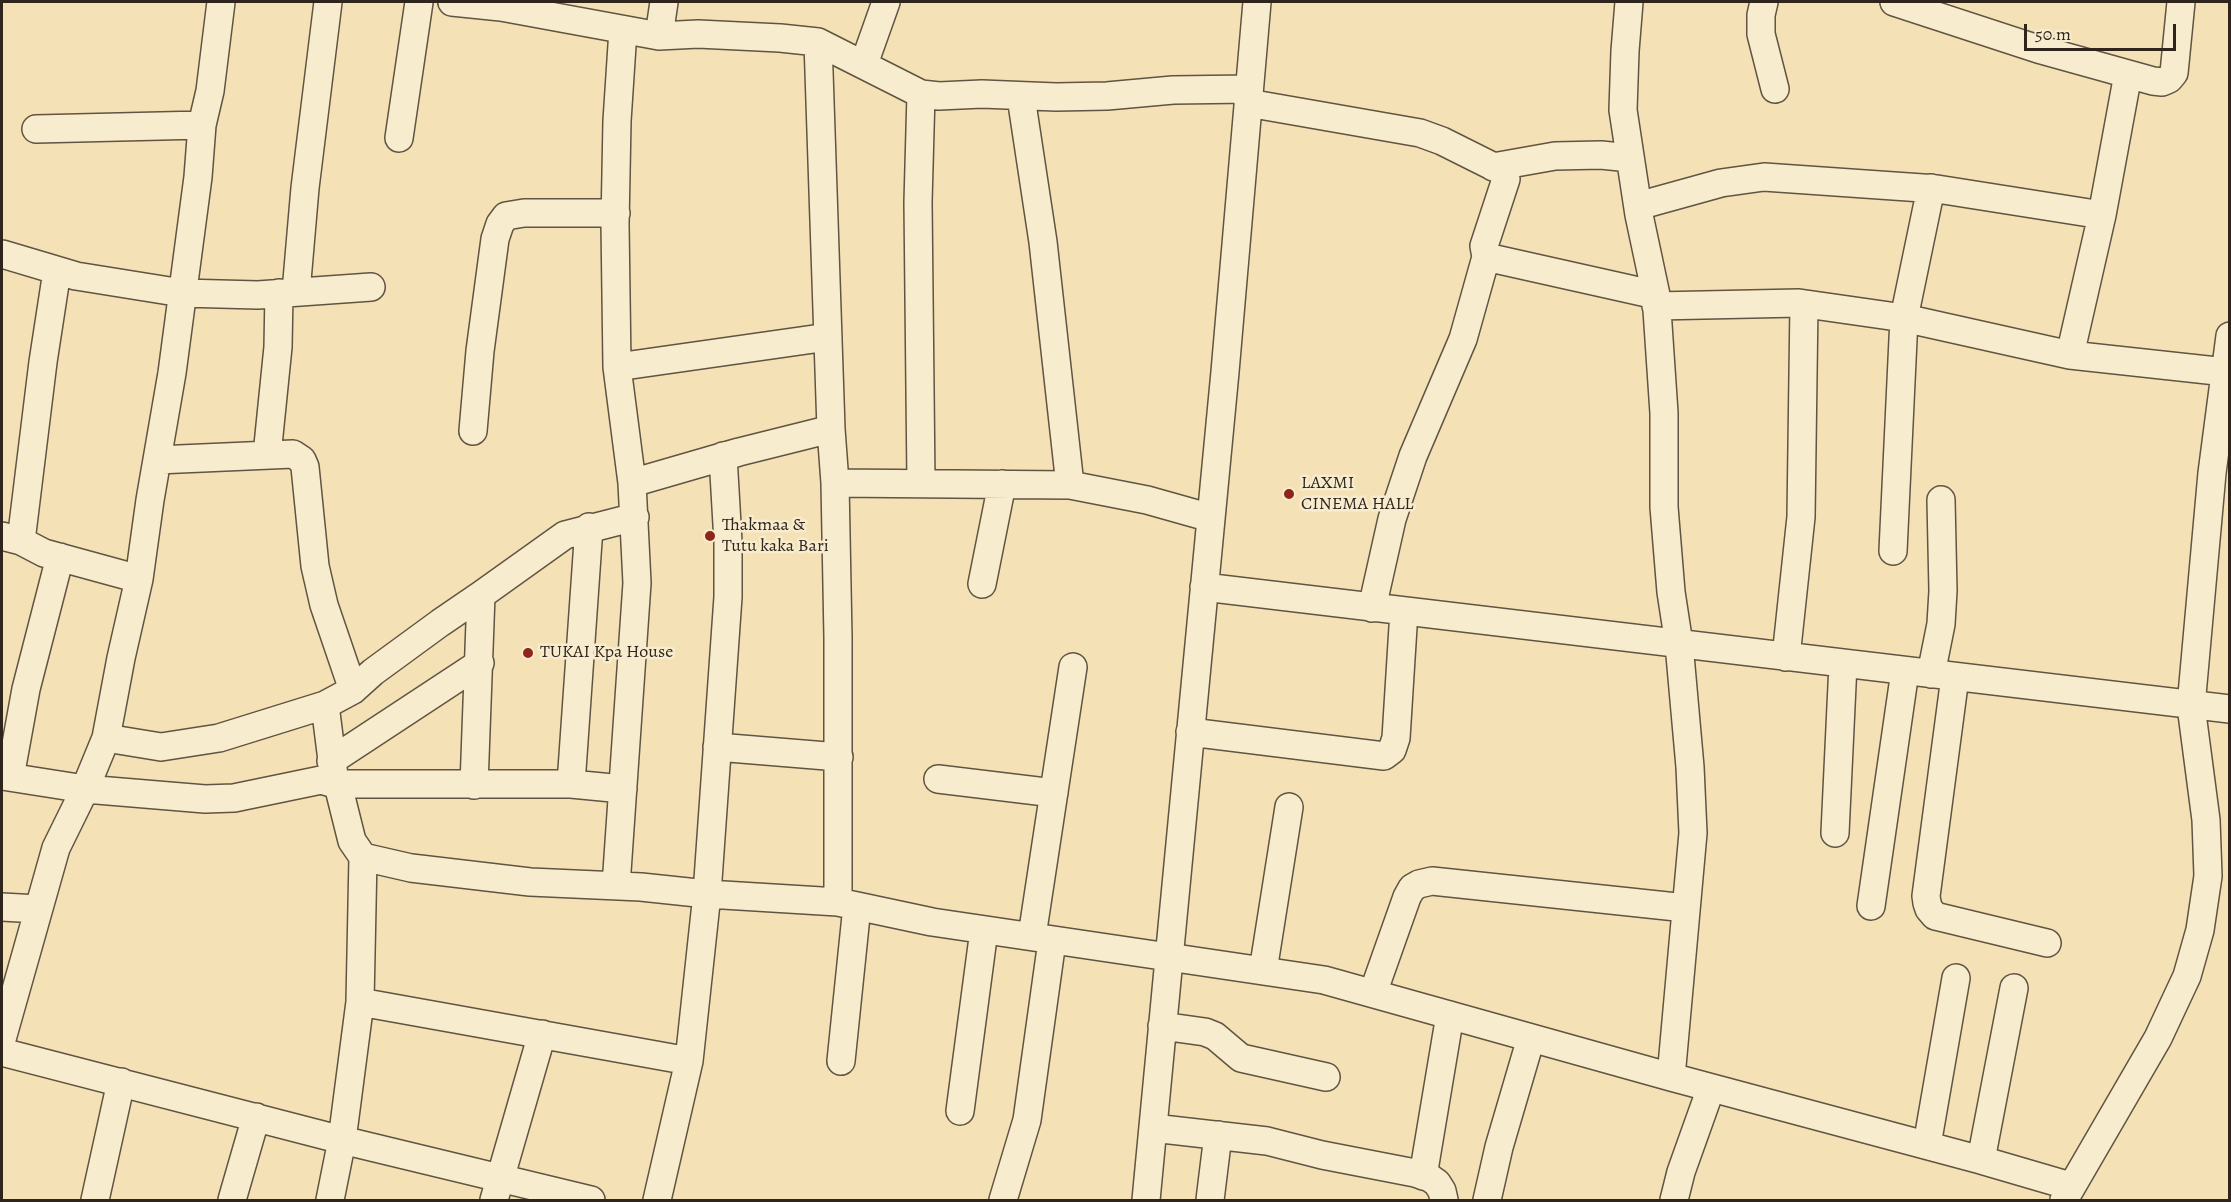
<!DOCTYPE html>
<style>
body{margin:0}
#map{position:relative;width:2231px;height:1202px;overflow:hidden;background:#f4e1b5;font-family:Alegreya,serif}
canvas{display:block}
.frame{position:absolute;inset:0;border:3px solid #2f251c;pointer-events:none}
.scale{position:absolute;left:2024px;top:24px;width:152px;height:27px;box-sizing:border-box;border:3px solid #2f251c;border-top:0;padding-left:8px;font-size:18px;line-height:21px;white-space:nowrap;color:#2f251c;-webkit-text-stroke:4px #f8eccf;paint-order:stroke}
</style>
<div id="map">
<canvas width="2231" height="1202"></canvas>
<div class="frame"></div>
<div class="scale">50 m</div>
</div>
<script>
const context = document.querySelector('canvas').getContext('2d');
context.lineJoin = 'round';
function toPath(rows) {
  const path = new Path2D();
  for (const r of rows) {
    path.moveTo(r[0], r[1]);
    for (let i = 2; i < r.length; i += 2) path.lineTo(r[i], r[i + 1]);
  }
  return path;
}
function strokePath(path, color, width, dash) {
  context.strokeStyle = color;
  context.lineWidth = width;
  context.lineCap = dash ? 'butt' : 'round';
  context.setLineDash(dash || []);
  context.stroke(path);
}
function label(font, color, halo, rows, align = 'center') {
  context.font = font + ' Alegreya,serif';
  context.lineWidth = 5;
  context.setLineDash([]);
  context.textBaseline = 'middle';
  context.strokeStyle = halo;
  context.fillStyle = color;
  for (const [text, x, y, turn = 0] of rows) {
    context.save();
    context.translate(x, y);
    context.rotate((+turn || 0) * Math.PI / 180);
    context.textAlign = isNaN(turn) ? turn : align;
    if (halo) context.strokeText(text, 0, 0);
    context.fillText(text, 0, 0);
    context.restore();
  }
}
const minor = toPath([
 [452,2,501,7,659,36,698,34,780,38,818,42,921,94,939,96,982,94,1056,97,1107,96,1173,90,1249,89],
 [1629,2,1625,51,1623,110,1639,215,1656,295,1664,413,1664,507,1671,592,1679,644,1690,767,1693,833,1671,1077],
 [1764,2,1761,15,1761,34,1775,89],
 [1894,2,2038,49,2153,81,2162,82,2169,79,2174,73,2181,2],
 [659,36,664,2],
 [818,42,831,429,835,483,838,638,838,902],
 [864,64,886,2],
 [921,94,918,202,921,483],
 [1021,97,1043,242,1070,485],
 [1248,103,1420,133,1442,141,1502,171,1505,174,1506,179,1484,246,1486,257,1656,295],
 [36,129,202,125],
 [399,138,419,2],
 [1493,167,1555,156,1601,155,1630,158],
 [1638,206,1721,183,1764,177,1937,189,2102,215],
 [2,254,76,276,182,293,258,295,371,287],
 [296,292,305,188,328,2],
 [1656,306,1799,303,1904,318,2070,355,2226,372],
 [2070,355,2102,215,2128,74],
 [617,367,828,337],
 [473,431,480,351,495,239,500,224,506,216,524,213,616,213],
 [267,455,278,347,279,293],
 [157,460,293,454,302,460,305,467,315,566,324,605,353,690],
 [632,483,739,452,831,429],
 [835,483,1070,485,1147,500,1211,518],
 [2,536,21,541,44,553,139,579],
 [21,541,43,362,57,271],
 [1893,551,1904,318,1931,188],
 [982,584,1002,484],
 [1204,587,2230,709],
 [1372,608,1392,519,1413,456,1463,339,1486,257],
 [1786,657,1801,517,1804,304],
 [1931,674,1941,624,1943,591,1941,500],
 [1955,677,1926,896,1927,903,1929,909,1935,916,2047,943],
 [325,705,335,784,571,784,623,789],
 [1190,732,1384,756,1392,750,1396,738,1404,611],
 [106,738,161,747,219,738,325,705,353,690,373,672,440,623,481,595,565,535,635,517],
 [717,747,839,757],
 [331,761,480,663],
 [2,776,85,789,205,799,234,798,321,780,335,784,339,789,352,841,363,857,411,868,530,882,641,887,707,894,838,902,932,922,1324,980,1671,1077,1981,1160,2070,1186],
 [10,777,26,689,60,557],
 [938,779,1054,793],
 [571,784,589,527],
 [474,785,481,595],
 [1835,833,1843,664],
 [616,886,637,583,632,483,617,367,615,224,617,121,623,30],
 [1871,906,1905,671],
 [2,907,38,909],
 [1032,936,1073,667],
 [1263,971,1289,807],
 [1373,993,1407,897,1412,888,1419,884,1432,881,1686,908],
 [360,1002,689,1061],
 [1162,1026,1205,1032,1215,1036,1241,1058,1326,1077],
 [2,1039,56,848,85,789,106,738,121,658,139,579,150,500,172,373,198,177,202,125,210,91,221,2],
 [2,1052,342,1140,591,1200],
 [841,1061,857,906],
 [960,1111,984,930],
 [1153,1128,1267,1141,1322,1155,1415,1173,1430,1178,1437,1183,1442,1191,1444,1200],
 [1927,1145,1956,978],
 [1981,1160,2014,988],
 [1423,1176,1450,1015],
 [95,1200,121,1082],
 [232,1200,256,1117],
 [330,1200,342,1140,360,1002,363,857],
 [494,1200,542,1034],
 [657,1200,689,1061,707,894,728,597,728,542,723,456],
 [1003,1200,1027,1120,1052,941],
 [1146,1200,1225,372,1257,2],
 [1210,1200,1218,1135],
 [1487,1200,1499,1147,1531,1038],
 [1674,1200,1681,1172,1711,1088],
 [2064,1200,2158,1038,2187,976,2200,930,2208,876,2206,820,2191,706,2212,473,2230,336]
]);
strokePath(minor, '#605442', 30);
strokePath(minor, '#f8eccf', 27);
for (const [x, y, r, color] of [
 [1289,494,6,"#8f2418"],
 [710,536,6,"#8f2418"],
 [528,653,6,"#8f2418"]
]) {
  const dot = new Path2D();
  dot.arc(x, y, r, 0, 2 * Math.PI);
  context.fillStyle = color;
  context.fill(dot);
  strokePath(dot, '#f8eccf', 2);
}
label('18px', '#2f251c', '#f8eccf', [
 ["LAXMI",1301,484],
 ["CINEMA HALL",1301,505],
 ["Thakmaa &",722,526],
 ["Tutu kaka Bari",722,547],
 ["TUKAI Kpa House",540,653]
], 'left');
</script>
